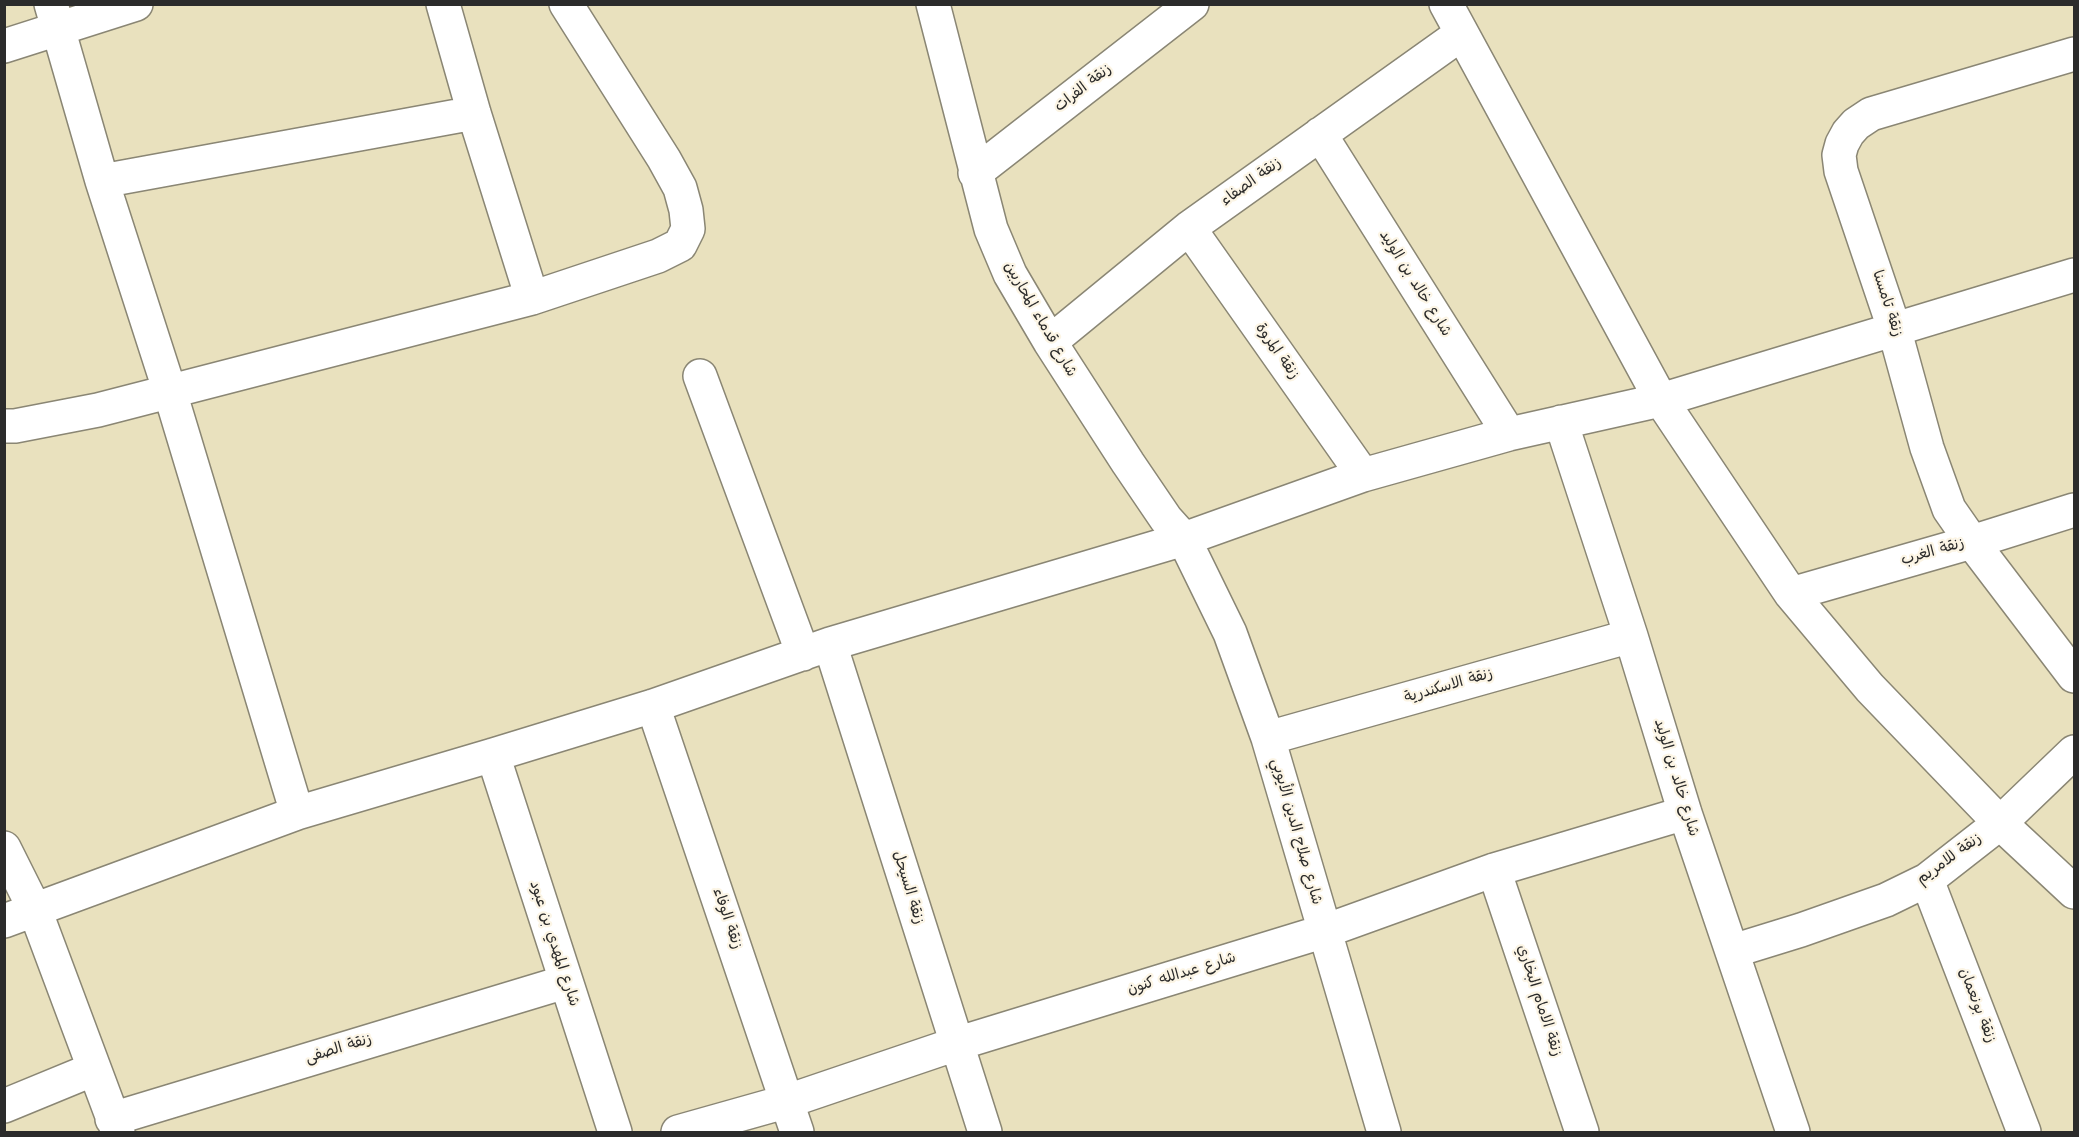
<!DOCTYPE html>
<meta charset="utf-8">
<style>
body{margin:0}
#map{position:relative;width:2079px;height:1137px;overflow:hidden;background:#e9e1be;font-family:Kalam,sans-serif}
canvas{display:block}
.frame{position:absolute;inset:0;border:6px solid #2b2b2b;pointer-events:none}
</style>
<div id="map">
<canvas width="2079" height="1137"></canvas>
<div class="frame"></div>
</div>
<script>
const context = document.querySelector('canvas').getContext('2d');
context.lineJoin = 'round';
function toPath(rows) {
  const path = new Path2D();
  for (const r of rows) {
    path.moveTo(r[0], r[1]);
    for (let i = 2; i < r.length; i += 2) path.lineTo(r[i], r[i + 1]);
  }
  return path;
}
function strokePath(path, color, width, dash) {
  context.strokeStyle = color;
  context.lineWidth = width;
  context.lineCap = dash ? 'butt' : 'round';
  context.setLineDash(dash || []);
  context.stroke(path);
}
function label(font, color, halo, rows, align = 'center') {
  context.font = font + ' Kalam,"Playpen Sans Arabic",sans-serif';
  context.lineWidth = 4.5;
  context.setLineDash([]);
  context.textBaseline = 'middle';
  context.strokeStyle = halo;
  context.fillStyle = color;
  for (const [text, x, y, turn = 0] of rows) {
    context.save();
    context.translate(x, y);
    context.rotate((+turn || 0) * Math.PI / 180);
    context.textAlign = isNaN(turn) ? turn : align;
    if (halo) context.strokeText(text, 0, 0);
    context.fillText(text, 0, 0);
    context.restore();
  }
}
const minor = toPath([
 [51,4,102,181,170,392,297,813],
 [443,4,474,113,532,298],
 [933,4,991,229,1010,274,1050,342,1128,463,1166,519,1184,539,1230,633,1268,738,1384,1132],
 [1446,4,1661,400,1791,594,1870,688,2000,823,2074,892],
 [4,46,136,4],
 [2074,54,1871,114,1856,124,1848,133,1842,144,1839,155,1841,171,1894,328,1927,448,1949,509,1972,542,2074,676],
 [1320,134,1509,434],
 [975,173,1192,4],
 [102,181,474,113],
 [1189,228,1363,475],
 [1050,342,1189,228,1461,34],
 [700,376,803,654],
 [1561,422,1631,636,1685,813,1793,1132],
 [4,426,15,426,98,410,532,298,658,256,680,245,688,229,686,210,680,188,664,159,566,4],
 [1791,594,1972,542,2074,510],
 [830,644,985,1132],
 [653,706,797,1132],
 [1268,738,1631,636],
 [493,755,615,1132],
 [4,848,35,910,118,1132],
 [1494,870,1582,1132],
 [1927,880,2024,1132],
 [4,921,297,813,493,755,653,706,830,644,1184,539,1363,475,1509,434,1661,400,2074,275],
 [1733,951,1801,930,1886,900,1927,880,2000,823,2074,752],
 [4,1106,94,1069],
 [112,1119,565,982],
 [678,1132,788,1101,956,1044,1325,931,1494,870,1685,813]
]);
strokePath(minor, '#8a8674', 36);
strokePath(minor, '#fff', 33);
label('15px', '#2b2b2b', '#fcf5e5', [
 ["زنقة الفرات",1084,89,-38],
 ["زنقة الصفاء",1252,183,-36],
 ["شارع خالد بن الوليد",1414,284,58],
 ["زنقة تامسنا",1886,304,72],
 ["شارع قدماء المحاربين",1039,320,60],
 ["زنقة المروة",1276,352,55],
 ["زنقة الغرب",1933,553,-16],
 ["زنقة الاسكندرية",1449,687,-16],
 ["شارع خالد بن الوليد",1675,778,73],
 ["شارع صلاح الدين الأيوبي",1295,832,74],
 ["زنقة للامريم",1950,860,-36],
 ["زنقة السيحل",907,888,73],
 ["زنقة الوفاء",726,919,71],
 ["شارع المهدي بن عبود",553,944,72],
 ["شارع عبدالله كنون",1182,975,-17],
 ["زنقة الامام البخاري",1538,1001,72],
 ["زنقة بونعمان",1976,1006,69],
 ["زنقة الصفى",339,1050,-17]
]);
</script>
